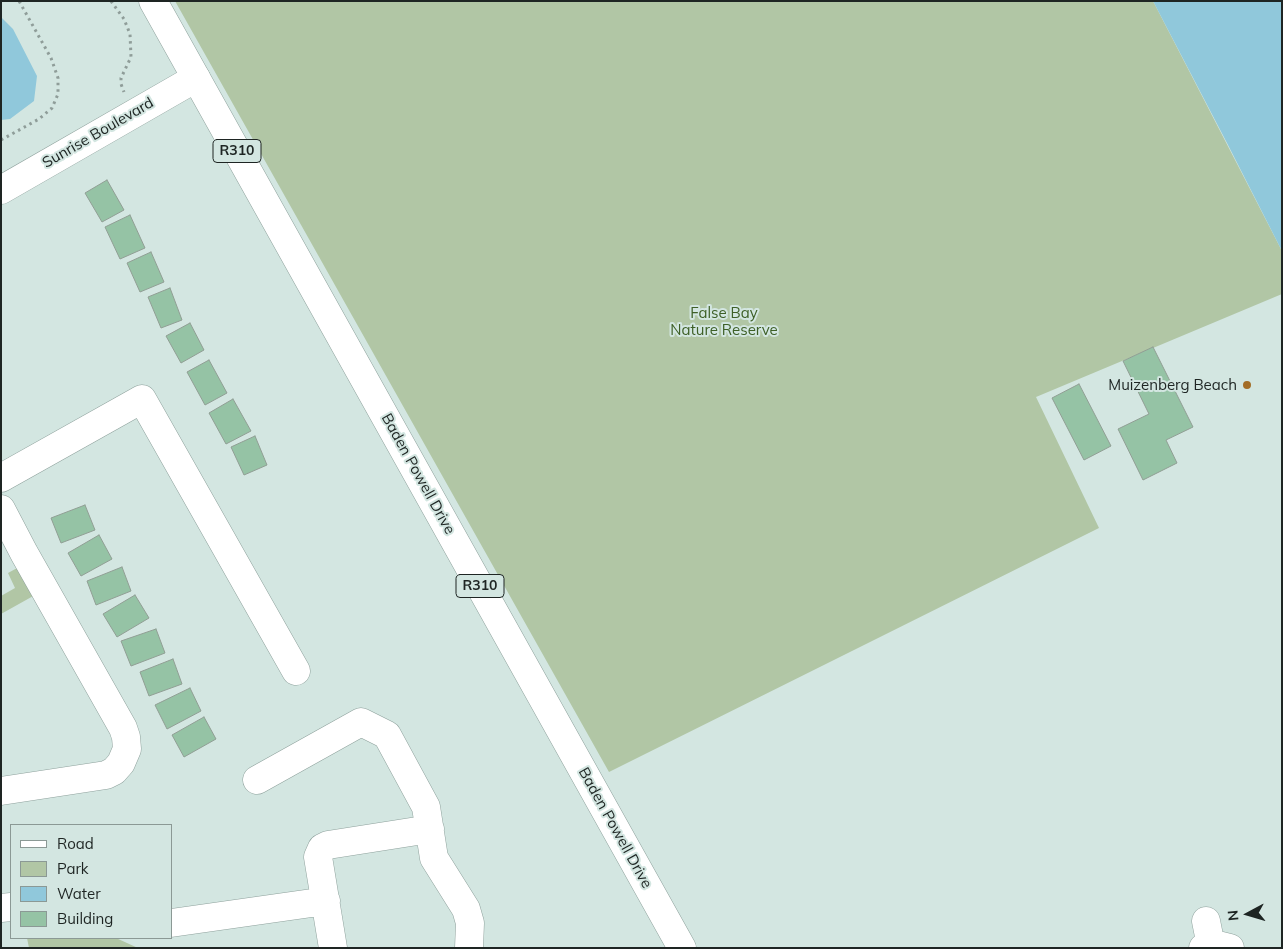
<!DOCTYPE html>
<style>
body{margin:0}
#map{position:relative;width:1283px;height:949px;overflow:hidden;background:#d3e6e1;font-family:Mulish,sans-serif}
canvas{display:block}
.frame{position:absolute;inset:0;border:2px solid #1e2523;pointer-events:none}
.legend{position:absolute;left:10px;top:824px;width:162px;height:115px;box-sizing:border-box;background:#d3e6e1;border:1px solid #8b9995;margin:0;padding:6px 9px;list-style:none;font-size:15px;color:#1e2523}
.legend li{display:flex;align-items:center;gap:10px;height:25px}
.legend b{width:25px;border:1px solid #8b9995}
.north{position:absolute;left:1223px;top:889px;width:50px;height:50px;-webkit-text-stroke:4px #d3e6e1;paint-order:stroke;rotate:264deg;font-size:14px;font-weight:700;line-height:20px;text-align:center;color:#1e2523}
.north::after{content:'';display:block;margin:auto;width:18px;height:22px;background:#1e2523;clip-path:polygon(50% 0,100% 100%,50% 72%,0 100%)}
</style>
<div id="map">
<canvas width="1283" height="949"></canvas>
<div class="frame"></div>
<ul class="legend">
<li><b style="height:6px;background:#fff"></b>Road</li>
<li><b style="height:14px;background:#b1c6a5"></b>Park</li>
<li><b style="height:14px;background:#90c8db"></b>Water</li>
<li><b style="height:14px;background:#95c3a5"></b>Building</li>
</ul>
<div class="north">N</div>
</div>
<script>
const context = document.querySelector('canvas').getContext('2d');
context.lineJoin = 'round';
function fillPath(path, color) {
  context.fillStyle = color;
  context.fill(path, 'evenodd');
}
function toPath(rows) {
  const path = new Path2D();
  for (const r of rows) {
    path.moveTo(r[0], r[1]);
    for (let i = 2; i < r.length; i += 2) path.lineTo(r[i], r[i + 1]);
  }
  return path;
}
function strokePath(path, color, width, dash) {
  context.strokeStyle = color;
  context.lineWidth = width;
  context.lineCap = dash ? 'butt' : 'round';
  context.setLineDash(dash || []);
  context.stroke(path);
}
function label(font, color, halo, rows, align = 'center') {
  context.font = font + ' Mulish,sans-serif';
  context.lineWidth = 4;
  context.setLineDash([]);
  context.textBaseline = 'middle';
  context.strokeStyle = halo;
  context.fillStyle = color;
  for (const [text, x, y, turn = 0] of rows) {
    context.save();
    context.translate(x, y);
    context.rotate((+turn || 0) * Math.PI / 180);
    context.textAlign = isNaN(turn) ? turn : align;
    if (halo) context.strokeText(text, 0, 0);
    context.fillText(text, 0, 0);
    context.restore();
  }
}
fillPath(toPath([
 [175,1,1153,1,1282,251,1282,294,1036,397,1099,528,609,772],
 [19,567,35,595,1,614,1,596,15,588,8,573],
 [27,938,116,938,138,948,29,948]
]), '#b1c6a5');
fillPath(toPath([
 [1153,1,1282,1,1282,251,1227,143],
 [1,17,13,29,37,76,34,101,10,119,1,120]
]), '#90c8db');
const building = toPath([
 [107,180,124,210,102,222,85,193,107,180],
 [130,215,145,248,120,259,105,227,130,215],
 [151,252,164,282,140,292,127,263,151,252],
 [170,288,182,320,161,328,148,297,170,288],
 [190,323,204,350,181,363,166,336,190,323],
 [1153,347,1193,427,1166,440,1177,463,1143,480,1118,429,1149,414,1123,361,1153,347],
 [209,360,227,393,205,405,187,372,209,360],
 [1079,384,1111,446,1084,460,1052,398,1079,384],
 [233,399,251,431,226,444,209,413,233,399],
 [255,436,267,465,244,475,231,447,255,436],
 [85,505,95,530,61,543,51,518,85,505],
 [99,535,112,559,81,576,68,553,99,535],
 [122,567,131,591,96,605,87,581,122,567],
 [135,595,149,618,117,637,103,614,135,595],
 [156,629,165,653,131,666,121,641,156,629],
 [173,659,182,684,149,696,140,672,173,659],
 [190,688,201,711,167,729,155,705,190,688],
 [204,717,216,739,184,757,172,735,204,717]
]);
fillPath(building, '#95c3a5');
strokePath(building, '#909e94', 1);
const minor = toPath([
 [1,190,196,78],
 [1,478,142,399,296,671],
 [1,509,24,553,123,728,126,737,127,749,121,763,114,771,106,775,1,791],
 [257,780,361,722,387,735,426,807,434,858,466,909,470,923,469,948],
 [1,908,11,907],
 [1206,921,1211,946],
 [171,923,326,901],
 [333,948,318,857,322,848,328,845,430,829],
 [1203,948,1218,945,1230,948]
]);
const major = toPath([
 [153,1,682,948]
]);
strokePath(minor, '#8ea19c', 29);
strokePath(major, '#8ea19c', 29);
strokePath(toPath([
 [111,1,124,19,130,34,131,57,121,78,121,84,124,92],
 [1,140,39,119,52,108,58,94,58,78,51,58,19,1]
]), '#8f9d99', 3, [2.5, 4]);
strokePath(minor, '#fff', 28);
strokePath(major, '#fff', 28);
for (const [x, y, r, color] of [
 [1247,385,5,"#a36d27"]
]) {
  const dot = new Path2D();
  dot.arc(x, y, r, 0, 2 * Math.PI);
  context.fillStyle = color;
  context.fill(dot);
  strokePath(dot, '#d3e6e1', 2);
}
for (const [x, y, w] of [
 [237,151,48],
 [480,586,48]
]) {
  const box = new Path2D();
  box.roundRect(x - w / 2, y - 11.5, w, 23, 4);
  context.fillStyle = '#d3e6e1';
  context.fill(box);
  strokePath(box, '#1e2523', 1);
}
label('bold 14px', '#1e2523', null, [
 ["R310",237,151],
 ["R310",480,586]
]);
label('15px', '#1e2523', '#d3e6e1', [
 ["Sunrise Boulevard",98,133,-30],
 ["Baden Powell Drive",418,474,61],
 ["Baden Powell Drive",615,828,61]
]);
label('15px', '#3e6027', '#d3e6e1', [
 ["False Bay",724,313],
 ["Nature Reserve",724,330]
]);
label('15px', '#1e2523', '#d3e6e1', [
 ["Muizenberg Beach",1237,385]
], 'right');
</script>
